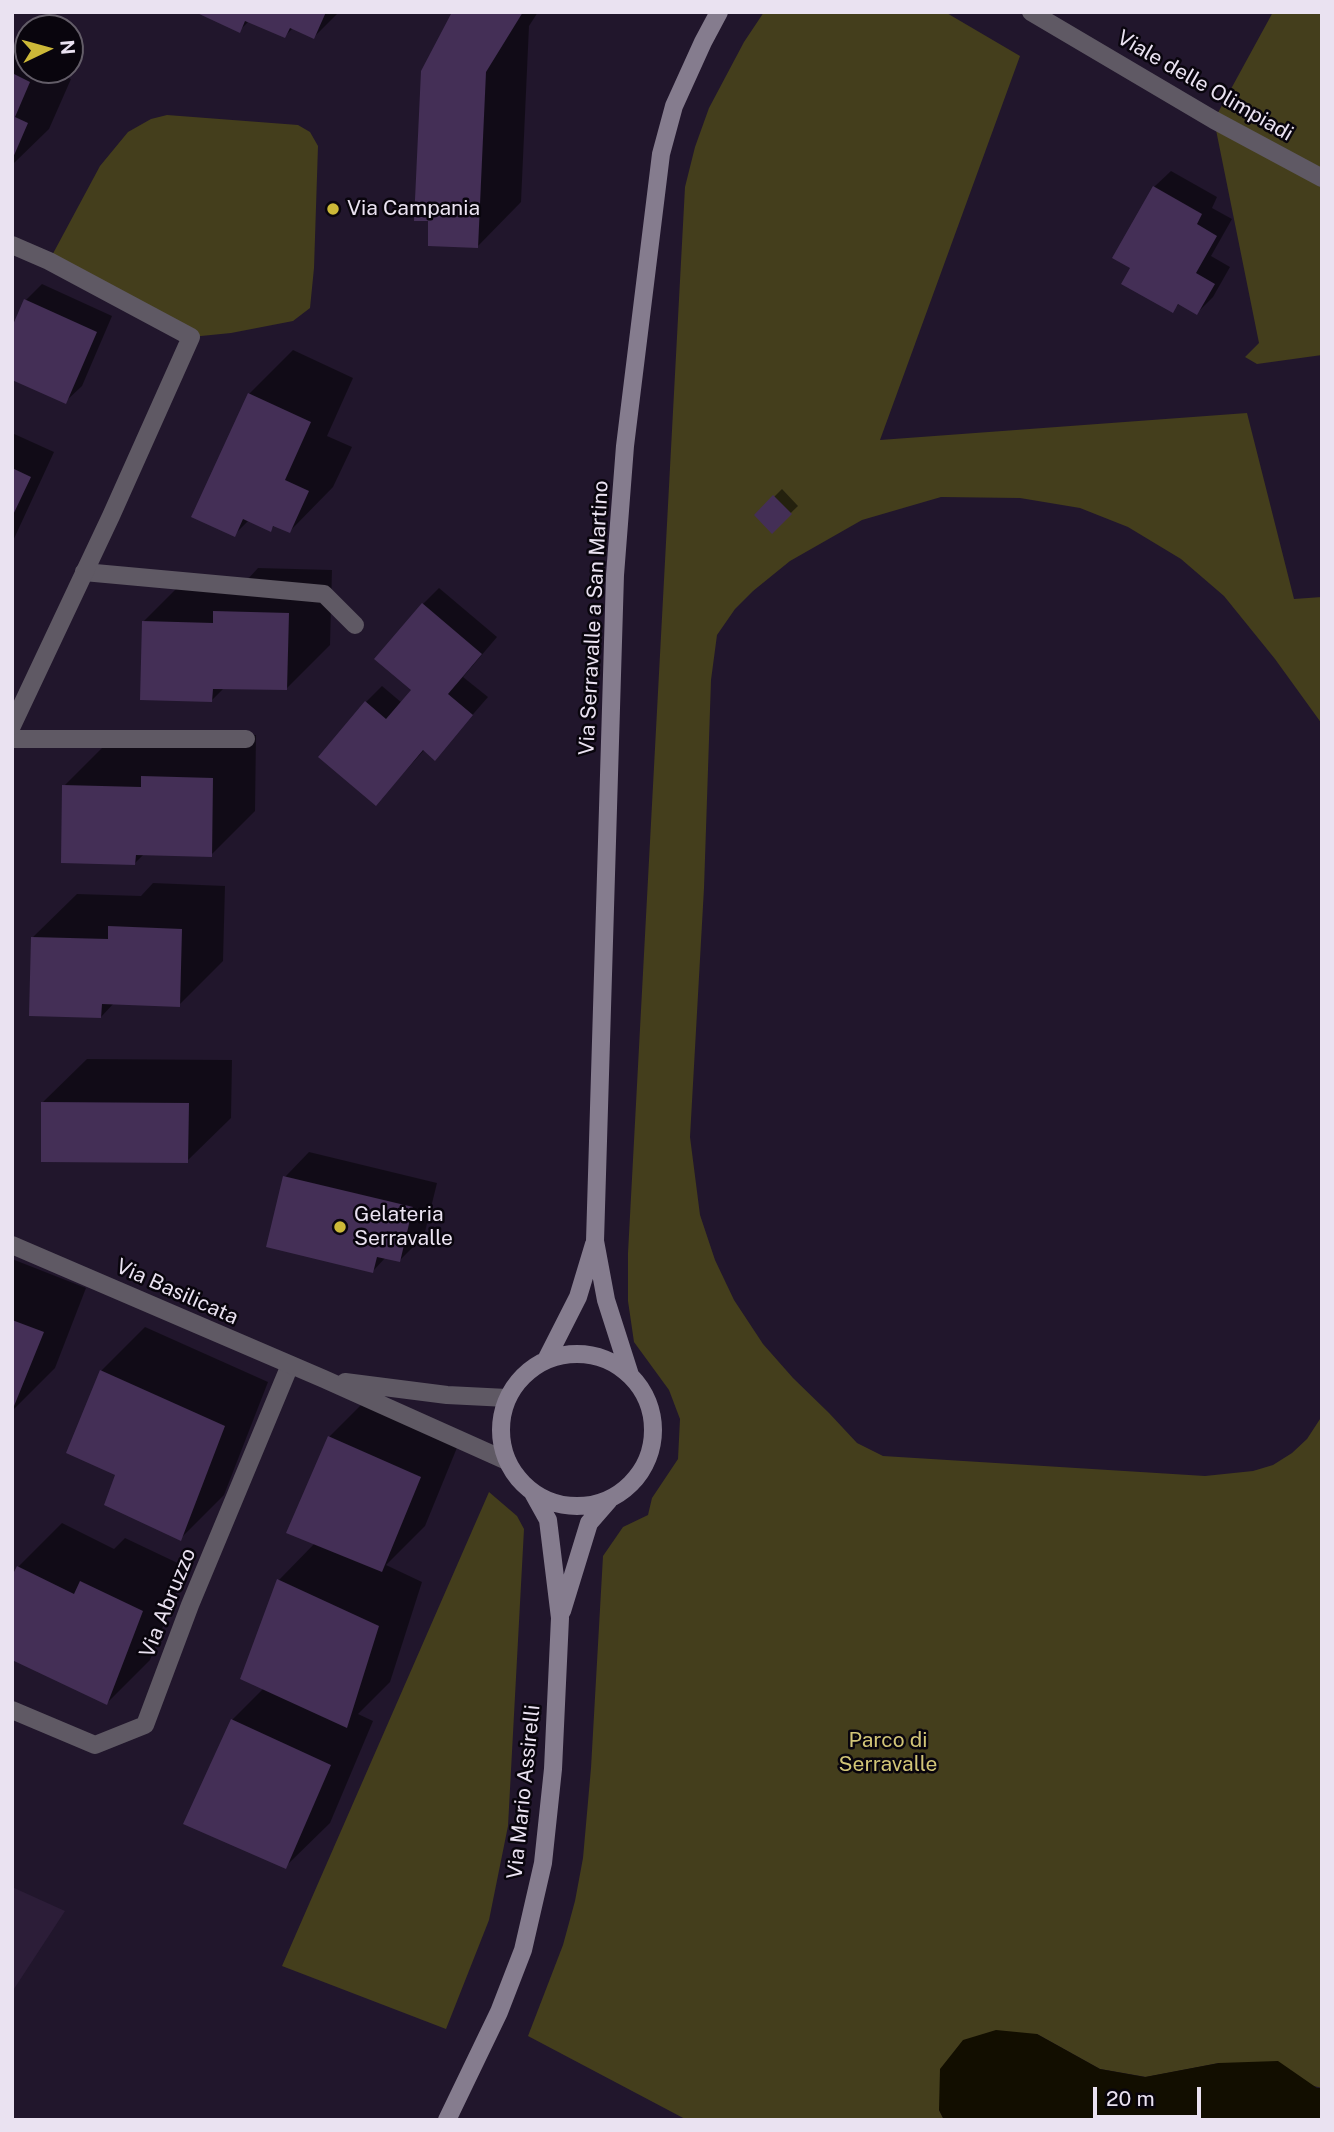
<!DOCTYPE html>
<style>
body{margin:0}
#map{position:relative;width:1334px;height:2132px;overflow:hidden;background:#21162c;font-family:"Public Sans",sans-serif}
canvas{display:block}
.frame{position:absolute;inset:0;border:14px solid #eae2f1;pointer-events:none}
.north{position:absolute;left:14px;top:14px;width:70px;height:70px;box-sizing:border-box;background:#09050d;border:2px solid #635d68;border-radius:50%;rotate:85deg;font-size:19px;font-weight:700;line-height:28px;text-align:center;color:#eae2f1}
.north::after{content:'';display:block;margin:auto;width:24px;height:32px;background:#cdb938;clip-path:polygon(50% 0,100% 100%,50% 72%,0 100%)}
.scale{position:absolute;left:1093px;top:2087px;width:108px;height:32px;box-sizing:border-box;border:4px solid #eae2f1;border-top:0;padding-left:9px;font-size:21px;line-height:24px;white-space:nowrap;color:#eae2f1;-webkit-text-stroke:5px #09050d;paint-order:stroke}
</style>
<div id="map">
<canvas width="1334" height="2132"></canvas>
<div class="frame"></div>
<div class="north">N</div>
<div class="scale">20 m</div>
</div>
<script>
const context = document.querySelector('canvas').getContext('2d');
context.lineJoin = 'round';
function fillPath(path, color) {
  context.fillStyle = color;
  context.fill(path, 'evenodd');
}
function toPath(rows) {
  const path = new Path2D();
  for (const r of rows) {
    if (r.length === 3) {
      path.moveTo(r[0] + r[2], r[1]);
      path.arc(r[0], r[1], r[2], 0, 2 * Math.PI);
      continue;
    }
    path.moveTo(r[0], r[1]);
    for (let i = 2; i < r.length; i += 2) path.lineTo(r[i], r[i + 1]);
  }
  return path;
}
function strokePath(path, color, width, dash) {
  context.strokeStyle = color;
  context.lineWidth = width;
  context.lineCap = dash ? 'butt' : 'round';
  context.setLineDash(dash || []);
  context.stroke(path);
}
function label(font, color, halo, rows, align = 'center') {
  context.font = font + ' "Public Sans",sans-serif';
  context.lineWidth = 5;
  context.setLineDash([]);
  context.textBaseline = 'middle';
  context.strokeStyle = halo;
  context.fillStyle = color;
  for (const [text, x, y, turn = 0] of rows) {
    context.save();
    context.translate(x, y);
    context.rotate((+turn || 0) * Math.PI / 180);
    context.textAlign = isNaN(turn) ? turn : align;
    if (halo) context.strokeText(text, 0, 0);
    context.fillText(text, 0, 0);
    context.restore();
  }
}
fillPath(toPath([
 [12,1887,65,1911,12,1992]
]), '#2c1d38');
fillPath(toPath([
 [764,12,945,12,1020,56,880,440,1247,413,1294,599,1322,597,1322,724,1275,659,1224,596,1181,559,1128,527,1080,508,1020,498,941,497,862,520,790,561,753,591,735,609,717,635,711,680,704,888,690,1137,700,1215,715,1260,734,1300,763,1344,793,1378,829,1413,857,1443,883,1456,1205,1476,1253,1471,1273,1465,1292,1453,1307,1439,1322,1416,1322,2088,1219,2063,1146,2077,1100,2069,1037,2034,939,2110,944,2120,687,2120,528,2036,563,1945,575,1901,583,1858,591,1768,603,1556,623,1527,648,1515,652,1498,678,1459,680,1419,669,1390,634,1342,628,1301,628,1253,685,187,695,147,709,108,744,42],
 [1273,12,1322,12,1322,355,1257,364,1245,357,1259,343,1214,120],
 [167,115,298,125,310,132,318,146,314,268,310,308,293,321,231,333,191,337,49,261,100,166,128,132,151,119],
 [489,1492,517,1516,524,1529,508,1826,489,1920,446,2029,282,1966]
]), '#443e1c');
fillPath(toPath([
 [996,2030,1037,2034,1100,2069,1145,2077,1219,2063,1278,2061,1317,2088,1322,2088,1322,2120,944,2120,939,2110,940,2069,963,2040]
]), '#120e00');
fillPath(toPath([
 [200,12,339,12,314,37,293,28,285,36,249,21,239,31],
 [454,12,538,12,529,26,521,202,478,246],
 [41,23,52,28,36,28],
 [28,36,28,70,58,70,57,73,71,79,49,129,12,165,12,52],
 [1171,171,1217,197,1212,208,1232,219,1211,256,1230,267,1213,297,1197,313,1180,303,1172,311,1133,268,1154,187],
 [42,284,112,316,82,386,65,402,26,300],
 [293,350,353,378,327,436,352,447,333,487,290,531,275,525,270,530,249,520,234,535,249,394],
 [12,433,54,452,12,543],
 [782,489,798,506,772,531,756,515],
 [258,568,332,570,330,645,286,689,225,687,212,700,143,622,187,578,247,580],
 [439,588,497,637,463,677,488,697,435,758,425,749,376,804,366,702,382,686,402,703,413,690,423,604],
 [187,733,256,735,255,811,211,855,145,853,135,863,64,786,108,742],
 [153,883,225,886,223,961,179,1005,114,1003,101,1017,33,937,77,894,141,896],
 [87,1059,232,1060,231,1118,187,1161,43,1102],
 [309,1152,437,1183,424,1236,400,1260,386,1257,373,1271,285,1177],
 [12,1259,86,1288,55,1368,12,1411],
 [145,1327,268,1382,224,1495,180,1539,117,1474,101,1371],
 [373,1393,463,1433,425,1526,386,1565,422,1582,390,1682,358,1714,373,1721,330,1823,286,1866,232,1720,264,1688,242,1678,279,1580,315,1543,329,1437],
 [62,1523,114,1549,125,1538,186,1567,150,1660,107,1703,18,1567]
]), '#0007');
fillPath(toPath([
 [195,12,326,12,314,39,290,28,285,38,245,21,240,33],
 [452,12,523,12,486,72,478,248,428,246,428,221,414,221,421,71],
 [12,73,30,82,15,117,28,123,12,160],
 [1153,186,1202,214,1197,224,1217,236,1196,273,1215,284,1197,315,1178,304,1173,313,1121,284,1130,268,1112,258],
 [24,299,97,332,66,404,12,380,12,327],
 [248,393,311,422,285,480,309,491,290,533,273,526,271,532,243,519,235,537,191,517],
 [12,468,31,477,12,517],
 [773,495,792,514,772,534,754,515],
 [422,603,482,654,448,694,473,715,435,761,423,750,376,806,318,757,365,701,386,719,411,690,374,659],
 [213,611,289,613,287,690,213,689,212,702,140,700,142,621,213,623],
 [141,776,213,778,212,857,136,855,135,865,61,863,62,785,141,787],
 [108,926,182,929,180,1007,102,1004,101,1018,29,1016,31,937,108,939],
 [41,1102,189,1103,188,1163,41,1162],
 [283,1176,413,1207,400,1262,377,1257,373,1273,266,1247],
 [12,1320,44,1332,12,1411],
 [100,1370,225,1426,181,1541,104,1505,115,1475,66,1453],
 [328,1436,421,1477,382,1572,286,1533],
 [17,1566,74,1594,80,1581,143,1611,107,1705,12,1660,12,1576],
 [277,1579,379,1626,347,1728,240,1679],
 [231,1719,331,1765,286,1869,183,1824]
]), '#442f56');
strokePath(toPath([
 [84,572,324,594,355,625],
 [12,739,246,739],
 [12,1710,95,1745,145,1725,190,1605,290,1365]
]), '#5f5964', 18);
strokePath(toPath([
 [1031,12,1214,120,1322,178],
 [12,245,49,261,191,337,111,516,12,726],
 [12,1245,324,1379,507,1461],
 [345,1382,447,1395,507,1398]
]), '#5f5964', 18);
strokePath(toPath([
 [577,1430,76],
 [546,1360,578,1297,594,1244],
 [630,1375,606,1300,595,1241,615,575,625,446,661,154,674,106,703,42,719,12],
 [562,1611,589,1523,609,1500],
 [447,2120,499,2012,523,1950,543,1863,553,1769,560,1618,548,1520,533,1493]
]), '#857c8e', 18);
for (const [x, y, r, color] of [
 [333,209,7,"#cdb938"],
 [340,1227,7,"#cdb938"]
]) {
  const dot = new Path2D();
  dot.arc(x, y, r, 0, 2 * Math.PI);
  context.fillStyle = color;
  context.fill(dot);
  strokePath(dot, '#09050d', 2.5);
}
label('21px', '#eae2f1', '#09050d', [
 ["Viale delle Olimpiadi",1205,86,30],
 ["Via Serravalle a San Martino",594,618,-87],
 ["Via Basilicata",177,1292,24],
 ["Via Abruzzo",168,1603,-68],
 ["Via Mario Assirelli",524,1792,-84]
]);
label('21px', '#eae2f1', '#09050d', [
 ["Via Campania",347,209],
 ["Gelateria",354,1215],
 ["Serravalle",354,1239]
], 'left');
label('21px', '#d2c577', '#09050d', [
 ["Parco di",888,1741],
 ["Serravalle",888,1765]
]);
</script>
